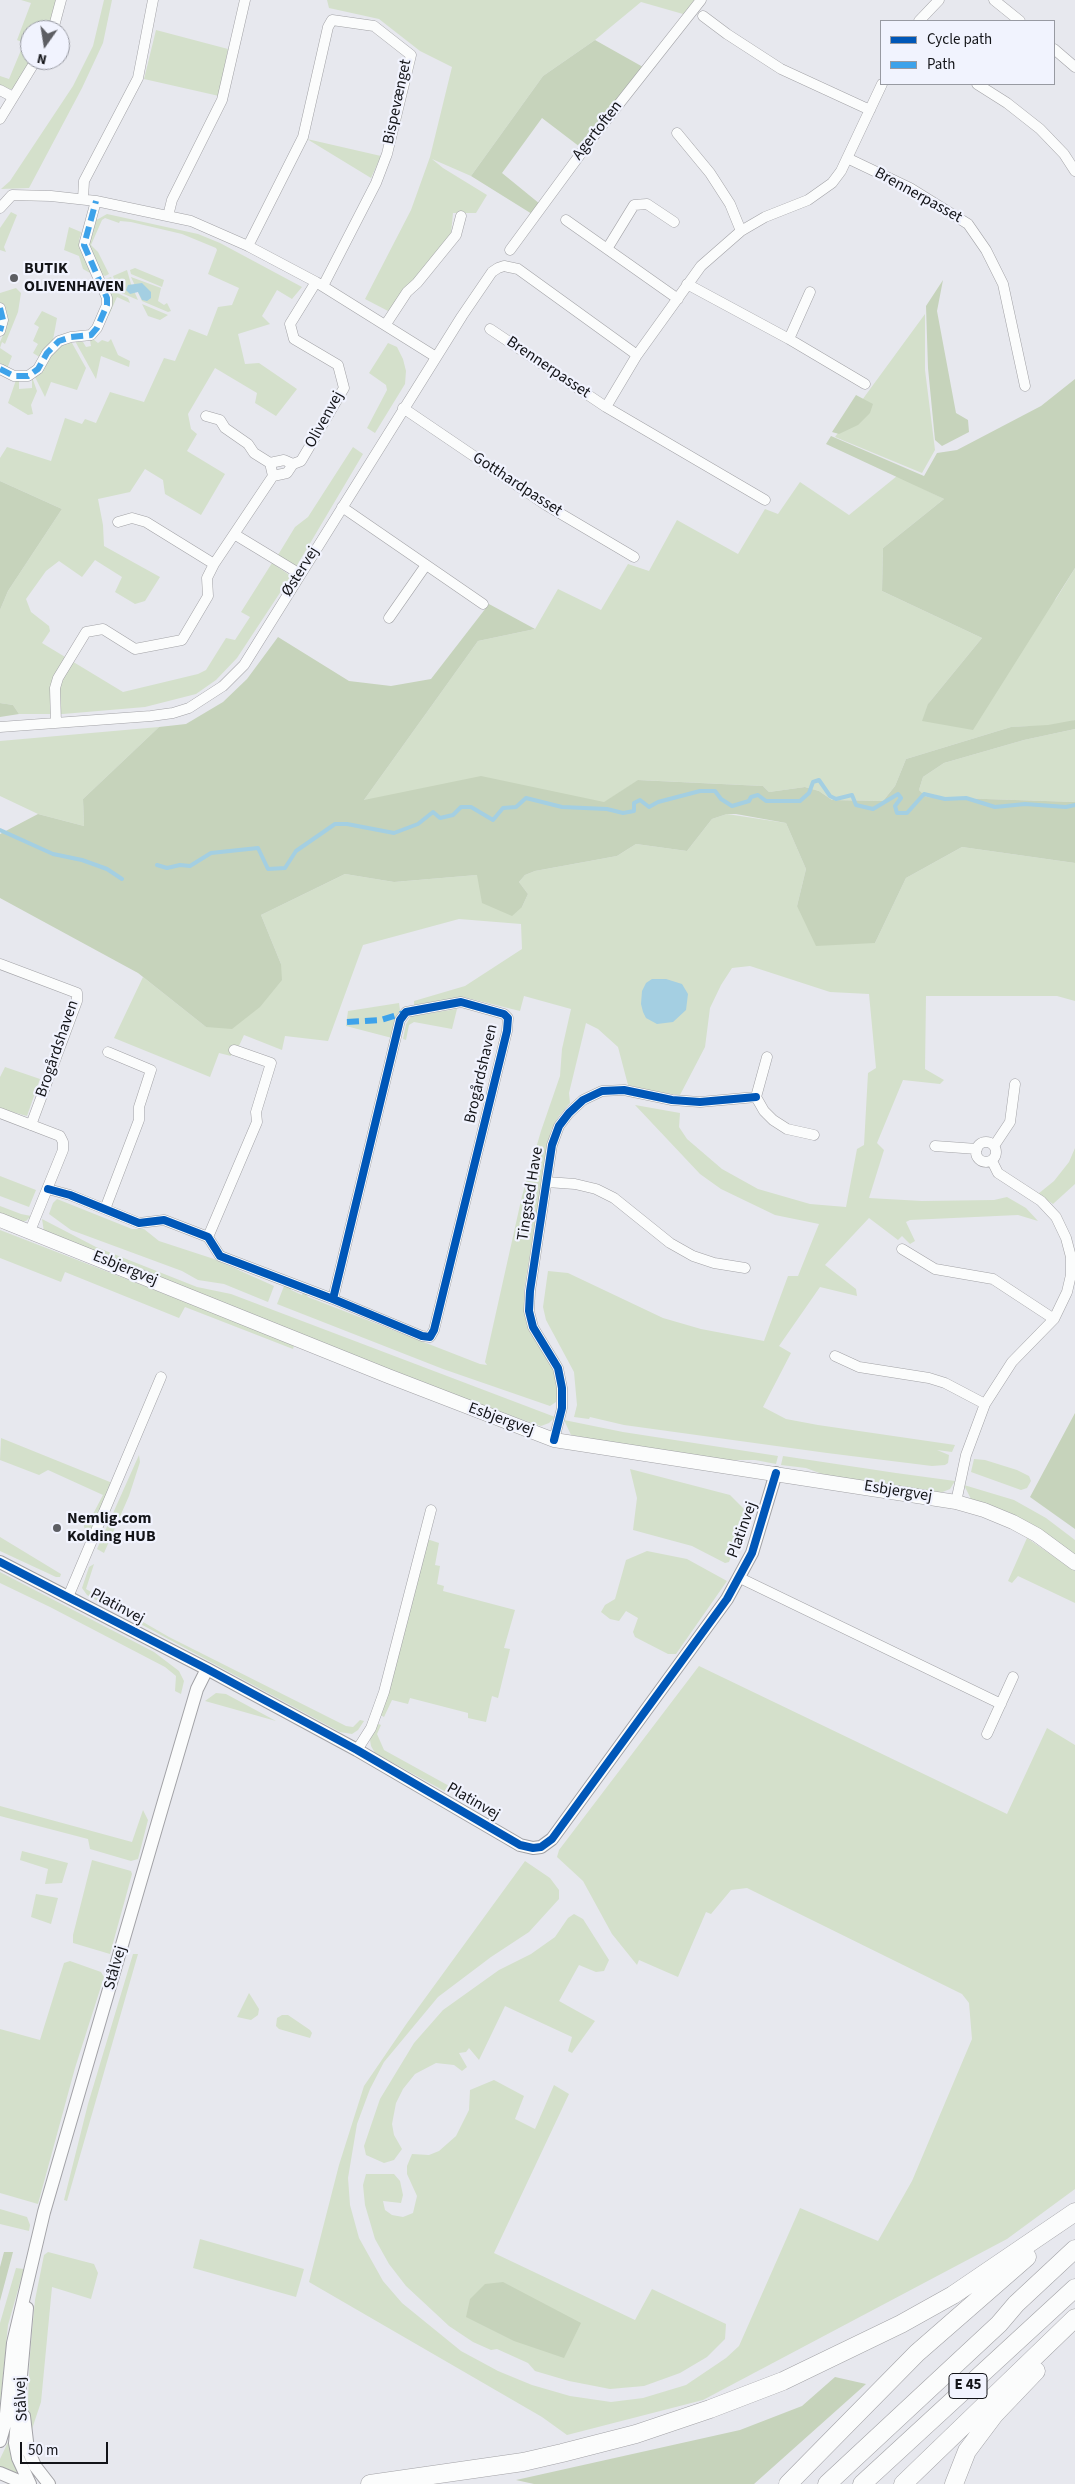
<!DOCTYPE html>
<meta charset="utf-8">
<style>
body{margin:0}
#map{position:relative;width:1075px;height:2484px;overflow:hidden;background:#e7e8ee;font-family:"Source Sans 3",sans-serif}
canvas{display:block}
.legend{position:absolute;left:880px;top:20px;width:175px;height:65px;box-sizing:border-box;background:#f1f3fe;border:1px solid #989aa2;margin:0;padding:6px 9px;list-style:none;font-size:15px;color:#131418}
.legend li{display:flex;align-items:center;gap:10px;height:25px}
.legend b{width:25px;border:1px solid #989aa2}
.north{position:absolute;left:20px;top:20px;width:50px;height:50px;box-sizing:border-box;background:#f1f3fe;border:1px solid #989aa2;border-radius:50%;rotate:193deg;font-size:14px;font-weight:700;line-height:20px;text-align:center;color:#131418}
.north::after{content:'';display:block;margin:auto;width:18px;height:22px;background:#5d5e63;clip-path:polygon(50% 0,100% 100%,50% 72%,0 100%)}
.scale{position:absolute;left:20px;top:2442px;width:88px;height:22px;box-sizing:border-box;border:2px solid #131418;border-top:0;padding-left:6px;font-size:15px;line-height:18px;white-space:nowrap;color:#131418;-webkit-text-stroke:4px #f1f3fe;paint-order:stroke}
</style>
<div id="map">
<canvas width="1075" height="2484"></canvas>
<ul class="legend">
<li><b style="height:6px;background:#0057b8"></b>Cycle path</li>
<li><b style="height:6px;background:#3da2ea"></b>Path</li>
</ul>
<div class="north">N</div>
<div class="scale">50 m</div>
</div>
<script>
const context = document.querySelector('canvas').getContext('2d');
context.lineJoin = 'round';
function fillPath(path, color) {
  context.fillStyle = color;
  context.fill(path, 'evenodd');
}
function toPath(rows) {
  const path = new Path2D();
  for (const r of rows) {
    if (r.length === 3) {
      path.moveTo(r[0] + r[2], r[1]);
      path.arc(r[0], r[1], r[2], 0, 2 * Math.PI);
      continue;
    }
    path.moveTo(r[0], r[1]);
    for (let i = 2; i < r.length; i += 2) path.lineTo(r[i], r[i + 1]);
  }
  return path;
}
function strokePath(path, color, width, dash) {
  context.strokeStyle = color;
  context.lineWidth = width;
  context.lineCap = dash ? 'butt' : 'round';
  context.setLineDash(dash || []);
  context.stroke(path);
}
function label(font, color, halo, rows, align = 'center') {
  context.font = font + ' "Source Sans 3",sans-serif';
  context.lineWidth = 4.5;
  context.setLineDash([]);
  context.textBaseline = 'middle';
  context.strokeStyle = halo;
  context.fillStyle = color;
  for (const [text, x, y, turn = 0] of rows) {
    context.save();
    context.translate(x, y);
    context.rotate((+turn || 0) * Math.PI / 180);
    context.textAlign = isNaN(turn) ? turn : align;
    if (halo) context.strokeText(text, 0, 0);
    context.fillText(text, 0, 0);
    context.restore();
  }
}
fillPath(toPath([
 [21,0,57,0,49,30,30,30,31,60,13,89,9,89,0,85,0,76,9,79,24,43,17,40,31,3],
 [104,0,112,0,103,43,82,88,29,188,1,189,10,181,73,86,93,46],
 [327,0,695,0,683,14,641,2,595,40,543,76,471,176,432,159,443,168,487,195,476,213,453,213,451,234,388,311,365,299,411,210,430,157,452,67,420,51,379,19,329,8],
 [156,30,228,49,219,96,144,79],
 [307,139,381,156,371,178],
 [11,212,17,215,4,247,6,252,0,250,0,228],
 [107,214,198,234,220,243,302,287,292,299,277,290,262,316,270,324,238,334,245,364,259,363,297,389,276,416,255,403,257,393,215,368,188,414,191,429,197,434,187,451,225,474,201,515,165,494,163,480,145,469,130,492,98,499,103,525,104,546,160,577,145,601,135,604,115,592,122,577,95,560,82,577,59,561,46,571,26,599,31,612,49,626,50,631,42,643,123,692,198,674,206,670,226,638,235,640,250,617,241,612,272,563,291,576,237,658,216,680,196,694,145,707,63,714,19,714,13,705,0,703,0,610,8,591,62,509,0,481,0,458,7,447,51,461,65,418,82,424,85,419,96,423,110,392,144,402,164,358,175,361,189,329,207,336,218,307,232,305,239,288,208,274,217,250,216,248,182,234,131,222,120,221,119,223,105,218,102,220,91,245,98,252,109,274,105,276,101,274,87,244,93,222],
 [69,227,81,232,79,241,91,270,90,273,83,269,79,256,64,250],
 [135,268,164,280,162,287,131,274,130,270],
 [127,270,131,284,138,300,119,292,113,276],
 [111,277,117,293,128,298,130,303,117,297,109,315,104,284,105,279],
 [131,277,161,288,158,301,164,305,167,303,171,311,168,312,142,301],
 [16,288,21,293,18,312,5,344,2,342,0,348,12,356,7,369,0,363,0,342,6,328,6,311,0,302,0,293],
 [142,304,168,315,160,320,148,316],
 [42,311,57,318,53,340,41,358,33,353,38,344,33,341,39,327,34,324],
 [925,314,925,370,935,450,922,473,835,437],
 [93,339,98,343,102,340,108,342,111,339,118,355,130,361,129,367,101,356,96,379,75,341,83,342,86,347,91,346,90,340],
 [66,342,72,343,86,368,77,390,51,382,45,397,34,375,53,352],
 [388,343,397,347,403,359,406,371,405,384,375,433,367,428,387,390,386,385,369,373],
 [32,377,37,391,31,405,33,414,28,415,8,403,16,380,19,380,19,389,32,388],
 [353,447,363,454,296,567,278,555,295,527,308,517],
 [897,476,944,499,883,548,882,591,982,638,928,704,1056,599,1075,568,1075,720,1038,732,1034,726,1011,727,906,759,895,786,883,801,832,800,819,791,805,787,769,792,763,786,639,780,605,802,364,800,478,641,535,629,558,589,601,610,628,564,649,571,677,520,738,554,765,509,778,514,800,482,849,515],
 [159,727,83,799,84,826,38,814,0,796,0,741],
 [1075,729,1075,802,925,797,919,790,923,777,944,763,1024,740],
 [727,814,786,823,806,869,797,906,875,943,906,878,962,847,1075,863,1075,1001,1057,996,926,996,925,1069,944,1080,940,1084,903,1080,877,1143,884,1150,869,1198,922,1201,994,1200,1007,1197,1026,1208,1038,1221,1018,1215,910,1220,906,1222,915,1241,910,1244,902,1236,898,1240,869,1218,825,1265,856,1289,857,1296,820,1287,779,1346,791,1353,763,1407,786,1419,818,1425,955,1445,952,1452,937,1450,949,1455,948,1463,945,1465,932,1466,827,1453,624,1425,590,1417,589,1419,574,1417,577,1405,574,1372,546,1320,543,1307,548,1271,568,1273,663,1318,701,1329,764,1341,788,1276,798,1276,819,1224,775,1215,721,1189,700,1174,635,1105,680,1113,679,1127,687,1139,722,1169,758,1189,810,1204,846,1207,857,1149,864,1145,868,1073,876,1068,869,994,830,992,750,966,732,968,721,985,710,1008,705,1047,680,1095,655,1092,628,1085,618,1047,598,1029,586,1023,569,1093,570,1103,559,1116,551,1130,547,1149,524,1291,526,1318,553,1367,558,1385,556,1402,550,1406,443,1369,277,1304,284,1286,288,1285,291,1286,291,1290,302,1295,304,1291,308,1297,480,1364,487,1365,485,1362,522,1196,541,1131,560,1076,562,1049,571,1009,524,996,520,1011,463,997,414,1005,414,1001,465,986,522,949,521,924,459,919,363,945,328,1041,285,1036,282,1050,244,1035,239,1046,234,1045,231,1056,219,1053,210,1077,114,1038,143,977,206,1027,281,964,261,915,345,874,394,882,477,875,522,907,528,894,519,882,525,875,535,871,617,856,636,844,687,851,712,819],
 [399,1003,400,1010,392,1038,346,1026,348,1011],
 [457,1009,452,1029,414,1022,409,1025,406,1040,403,1039,406,1024,411,1016],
 [5,1067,40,1079,27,1116,0,1109,0,1077],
 [1075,1148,1075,1184,1053,1204,1038,1194,1054,1181,1069,1162],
 [0,1176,36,1190,29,1207,0,1196],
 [57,1199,132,1229,144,1229,159,1241,214,1259,274,1286,268,1302,224,1284,198,1280,182,1271,71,1230,49,1214,53,1203],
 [0,1206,21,1214,31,1216,26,1221,19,1222,0,1215],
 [42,1219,96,1247,197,1287,231,1294,555,1417,549,1423,541,1426,491,1409,338,1350,44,1232],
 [0,1230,263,1332,294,1346,293,1349,185,1307,179,1318,65,1272,61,1282,0,1258],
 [564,1420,623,1432,778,1456,776,1464,755,1460,722,1460,624,1445,571,1435],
 [1,1438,110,1482,112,1487,97,1522,90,1529,85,1530,83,1522,88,1513,93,1514,103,1495,48,1470,39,1475,0,1460],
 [139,1455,140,1462,129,1496,104,1553,97,1549],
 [783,1456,896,1473,955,1481,950,1489,940,1493,830,1477,806,1468,781,1465],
 [974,1459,985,1460,1017,1470,1029,1476,1031,1481,1027,1488,1021,1490,971,1472],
 [630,1469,730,1495,747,1512,729,1562,725,1563,692,1546,633,1530,637,1498],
 [964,1485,1014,1500,1046,1518,1075,1540,1075,1556,1049,1537,1008,1512,971,1499],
 [0,1537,61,1574,60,1577,56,1577,0,1551],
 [1027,1538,1075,1571,1075,1603,1018,1576,1012,1583,1008,1581],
 [427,1539,439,1543,435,1565,440,1566,437,1584,444,1586,443,1591,515,1610,504,1648,510,1649,498,1698,492,1696,486,1722,468,1718,468,1713,410,1698,408,1704,392,1700,384,1717,380,1715],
 [647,1551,687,1559,727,1581,676,1654,668,1654,635,1637,633,1632,638,1618,626,1611,619,1621,610,1619,601,1612,605,1605,615,1599,626,1560],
 [94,1564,86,1589,169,1637,346,1726,353,1727,360,1720,364,1721,358,1730,352,1734,340,1732,87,1595,82,1588,89,1567],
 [0,1572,154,1652,179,1671,184,1681,181,1694,175,1691,176,1676,165,1667,50,1607,0,1583],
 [699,1666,1007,1814,1047,1728,1075,1745,1075,2189,1007,2239,703,2400,567,2435,542,2417,309,2282,339,2165,364,2086,407,2023,525,1861,550,1878,559,1890,559,1899,529,1932,491,1957,438,1997,384,2062,370,2089,357,2124,348,2178,350,2205,359,2238,383,2281,402,2303,461,2351,498,2371,532,2385,570,2396,611,2402,643,2398,686,2385,726,2358,739,2346,800,2208,878,2241,912,2181,972,2039,969,2003,962,1994,747,1888,731,1890,711,1914,706,1912,678,1977,639,1960,637,1965,612,1934,583,1881,557,1857,559,1850],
 [216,1693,226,1694,276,1721,205,1701],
 [376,1723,381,1725,377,1734,384,1750,451,1787,448,1793,375,1753,371,1746,370,1740],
 [0,1806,132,1842,143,1810,148,1820,138,1859,131,1861,90,1849,88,1839,0,1816],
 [22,1851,68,1863,62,1883,45,1884,48,1869,20,1860],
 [92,1860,131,1871,132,1874,110,1954,73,1943,73,1935],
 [36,1894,58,1898,51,1924,31,1917],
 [574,1914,583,1919,609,1960,604,1971,596,1972,579,1965,559,2001,595,2021,572,2053,568,2051,572,2037,505,2006,479,2060,469,2048,466,2052,459,2053,467,2067,462,2071,454,2065,436,2063,415,2074,403,2089,396,2103,392,2124,394,2135,402,2149,394,2160,384,2163,366,2155,364,2146,380,2099,414,2043,443,2010,499,1970,531,1954,555,1937,568,1918],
 [133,1954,138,1954,67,2201,64,2200,88,2104],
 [70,1961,101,1972,104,1977,75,2068,38,2204,0,2193,0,2029,40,2040,64,1963],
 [249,1993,259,2009,258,2015,251,2020,237,2017],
 [282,2015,288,2015,310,2030,312,2033,310,2038,279,2029,276,2026,277,2018],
 [494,2080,524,2096,515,2119,535,2129,554,2085,569,2094,494,2253,635,2320,652,2289,726,2324,725,2339,707,2357,680,2373,644,2386,610,2389,569,2381,535,2371,528,2363,497,2349,491,2350,473,2342,449,2326,406,2286,389,2264,375,2239,365,2205,363,2185,366,2174,394,2174,400,2181,403,2195,401,2203,383,2201,385,2210,392,2215,403,2217,413,2213,417,2196,407,2174,407,2166,412,2154,429,2155,439,2151,456,2136,469,2110,470,2090],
 [0,2209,27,2217,30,2225,29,2231,0,2224],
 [200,2239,304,2269,296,2297,193,2268],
 [48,2252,94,2264,98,2273,91,2299,52,2287,41,2402,31,2432,27,2423,30,2354,35,2300,44,2255],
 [16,2268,24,2269,8,2325,0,2405,0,2323],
 [9,2440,10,2440,18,2473,0,2467,0,2459]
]), '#d4e0cb');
fillPath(toPath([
 [595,40,643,67,580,147,542,118,502,173,540,204,532,214,471,176,543,76],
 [943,280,937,311,956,413,968,420,969,432,942,446,935,440,928,368,926,306],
 [1075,379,1075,568,973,730,922,721,928,704,982,638,882,591,883,548,944,499,826,444,831,436,924,476,937,453,957,450,1041,406],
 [856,395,873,404,870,413,858,425,839,434,832,432],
 [0,481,62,509,8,591,0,610],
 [489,604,535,629,478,641,364,800,481,776,604,802,638,780,763,786,769,792,805,787,819,791,832,800,883,801,895,786,906,759,1011,727,1048,725,1075,720,1075,729,1024,740,944,763,923,777,919,790,926,797,1075,802,1075,863,962,847,906,878,875,943,816,946,797,906,806,869,786,823,736,814,727,814,712,819,687,851,636,844,617,856,535,871,525,875,519,882,528,894,522,907,512,916,482,903,477,875,394,882,345,874,261,915,281,964,282,980,260,1007,232,1029,206,1027,138,973,0,898,0,834,38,814,84,826,83,799,159,727,186,724,223,702,247,679,278,637,349,681,391,686,431,679],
 [0,703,13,705,19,714,0,717],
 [1075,1413,1075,1529,1030,1497],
 [4,2252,13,2252,0,2301,0,2267],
 [503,2282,581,2323,564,2358,514,2341,466,2317,470,2299,485,2284],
 [835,2377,866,2384,754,2484,534,2484,516,2480,740,2430,802,2406]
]), '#c6d3bb');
fillPath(toPath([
 [142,283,151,292,151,298,147,301,142,300,138,292,130,294,126,290,128,285],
 [652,979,666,979,682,984,688,994,686,1010,673,1022,657,1024,646,1018,643,1012,641,1004,642,991,646,983]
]), '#a4cfe2');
strokePath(toPath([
 [0,830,53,854,82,860,107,869,122,879],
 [157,865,167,868,180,865,190,866,211,853,258,848,268,869,285,868,296,851,335,824,347,824,394,833,418,824,433,812,440,818,453,815,461,807,471,807,493,820,503,808,516,807,526,798,562,807,607,809,623,813,634,811,634,803,640,800,649,807,658,802,700,791,715,791,721,799,732,806,749,801,751,797,758,795,766,801,800,801,809,793,813,782,819,780,830,796,836,799,852,795,856,805,873,809,898,794,901,798,895,806,897,813,907,813,924,794,945,799,966,798,995,807,1025,804,1066,807,1075,805]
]), '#a4cfe2', 4);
const minor = toPath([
 [994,0,1020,21],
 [703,16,727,34,781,69,870,110],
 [919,21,939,0],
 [53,30,61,0],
 [1054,49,1075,67],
 [977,84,1007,103,1040,129,1064,154,1075,171],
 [0,90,13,97],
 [0,119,36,60],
 [677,133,710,173,730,204,741,231],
 [847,158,910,188,968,224,986,250,1003,284,1025,386],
 [83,199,84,181,138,78,153,0],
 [0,208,12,195,51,196,96,201,191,221,248,246,316,282,436,357],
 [168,216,172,200,222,100,245,0],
 [566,220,678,299],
 [248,246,303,137,328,27,332,20,374,26,411,55,387,154,376,183,323,286],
 [607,249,634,205,647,204,674,222],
 [510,250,593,137,701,0],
 [687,284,789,339,865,384],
 [0,308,3,320,0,331],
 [386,324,407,292,417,283,456,235,461,216],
 [490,329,606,407,765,500],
 [789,339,810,292],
 [0,369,14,376,28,376,38,369,47,353,59,341,71,337,91,335,97,328,107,305,107,298,84,245,96,201],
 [606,407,637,355,701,266,741,231,765,217,808,200,832,183,841,171,882,84],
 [403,408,546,505,634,557],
 [206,416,220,420,225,428,248,444,254,453,270,463],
 [293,464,301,461,344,388,338,365,294,339,290,324,316,282],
 [342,507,483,604],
 [118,522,132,518,146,522,214,564],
 [234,534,300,574],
 [389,618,426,565],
 [56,723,55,688,58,678,86,632,103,629,135,649,182,640,208,596,207,578,214,564,273,476,287,473,293,464,284,460,270,463,273,476],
 [0,727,151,716,173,713,189,708,223,686,244,665,462,316,492,272,498,268,504,266,518,269,637,355],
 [0,964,77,993,77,1001,31,1125],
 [767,1057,756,1097,764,1111,773,1120,787,1129,814,1135],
 [0,1113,60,1136,63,1142,63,1150,30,1231],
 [986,1152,10],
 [935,1146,977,1149],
 [994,1146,1010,1122,1015,1084],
 [547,1182,575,1184,596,1189,614,1198,670,1243,693,1256,714,1263,745,1268],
 [48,1189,70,1195,139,1223,164,1220,208,1237,220,1256,333,1299,422,1336,430,1337,434,1330,507,1031,508,1018,504,1014,461,1002,406,1012,400,1020,333,1299],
 [105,1209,139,1120,139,1107,151,1070,108,1052],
 [208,1237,257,1122,256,1112,271,1063,234,1050],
 [902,1249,935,1269,993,1279,1054,1319],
 [835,1356,859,1367,929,1378,945,1383,985,1404],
 [554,1440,562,1408,562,1388,558,1368,533,1327,529,1311,530,1291,552,1145,559,1126,569,1113,583,1100,602,1091,624,1090,672,1100,700,1102,756,1097],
 [956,1502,966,1455,985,1404,1012,1362,1054,1319,1067,1292,1071,1275,1071,1257,1066,1238,1056,1217,1041,1201,998,1173,992,1161],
 [740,1578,1001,1704],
 [68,1597,161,1377],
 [987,1734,1013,1677],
 [357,1750,371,1728,384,1692,431,1510]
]);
const tertiary = toPath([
 [0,1562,207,1669,357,1750,520,1845,533,1848,541,1847,552,1839,727,1599,752,1553,776,1473],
 [27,2308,15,2443,18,2458,30,2484],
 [24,2416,28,2450,35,2466,49,2484],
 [0,2441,5,2424,13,2343,44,2212,164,1801,197,1689,207,1669],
 [0,2473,26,2484]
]);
const secondary = toPath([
 [0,1220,388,1376,554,1440,956,1502,984,1510,1013,1522,1037,1535,1075,1563]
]);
const motorway = toPath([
 [370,2484,523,2462,562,2453,636,2434,710,2409,783,2381,901,2324,953,2295,1075,2212],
 [788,2484,917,2353,1027,2257],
 [827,2484,999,2324,1016,2304,1075,2249],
 [862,2484,1075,2288],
 [903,2484,1075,2318],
 [954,2484,967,2451,994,2415,1036,2371]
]);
strokePath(minor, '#a2a2a6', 11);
strokePath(tertiary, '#a2a2a6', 14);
strokePath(secondary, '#a2a2a6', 15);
strokePath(motorway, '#a2a2a6', 19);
strokePath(minor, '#fbfcfc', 10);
strokePath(tertiary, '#fbfcfc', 12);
strokePath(secondary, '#fbfcfc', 14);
strokePath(motorway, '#fbfcfc', 18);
strokePath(toPath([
 [0,308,3,320,0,331],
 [0,369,14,376,28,376,38,369,47,353,59,341,71,337,91,335,97,328,107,305,107,298,84,245,96,201],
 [347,1022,381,1020,404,1013]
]), '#3da2ea', 6, [12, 6]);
strokePath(toPath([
 [48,1189,70,1195,139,1223,164,1220,208,1237,220,1256,333,1299,422,1336,430,1337,434,1330,507,1031,508,1018,504,1014,461,1002,406,1012,400,1020,333,1299],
 [554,1440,562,1408,562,1388,558,1368,533,1327,529,1311,530,1291,552,1145,559,1126,569,1113,583,1100,602,1091,624,1090,672,1100,700,1102,756,1097],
 [0,1562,207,1669,357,1750,520,1845,533,1848,541,1847,552,1839,727,1599,752,1553,776,1473]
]), '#0057b8', 8);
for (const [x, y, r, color] of [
 [14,278,5,"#5d5e63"],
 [57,1528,5,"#5d5e63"]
]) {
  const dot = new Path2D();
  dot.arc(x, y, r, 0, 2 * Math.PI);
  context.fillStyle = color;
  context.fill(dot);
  strokePath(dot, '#f1f3fe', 2);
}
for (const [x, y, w] of [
 [968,2386,38]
]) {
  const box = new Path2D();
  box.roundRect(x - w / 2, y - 12.5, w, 25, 4);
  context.fillStyle = '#f1f3fe';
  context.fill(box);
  strokePath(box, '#131418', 1);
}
label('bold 15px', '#131418', null, [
 ["E 45",968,2386]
]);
label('16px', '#131418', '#f1f3fe', [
 ["Bispevænget",398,102,-78],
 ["Agertoften",598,131,-52],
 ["Brennerpasset",918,196,29],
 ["Brennerpasset",548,368,34],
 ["Olivenvej",325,420,-61],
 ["Gotthardpasset",517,485,33],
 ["Østervej",301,572,-58],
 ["Brogårdshaven",58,1049,-71],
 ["Brogårdshaven",482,1074,-77],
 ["Tingsted Have",531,1194,-81],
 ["Esbjergvej",125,1269,22],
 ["Esbjergvej",501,1420,20],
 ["Esbjergvej",898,1492,9],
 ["Platinvej",743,1530,-70],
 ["Platinvej",117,1607,28],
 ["Platinvej",473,1802,30],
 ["Stålvej",116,1968,-74],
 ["Stålvej",22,2399,-93]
]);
label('bold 16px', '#131418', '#f1f3fe', [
 ["BUTIK",24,269],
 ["OLIVENHAVEN",24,287],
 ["Nemlig.com",67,1519],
 ["Kolding HUB",67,1537]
], 'left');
</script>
